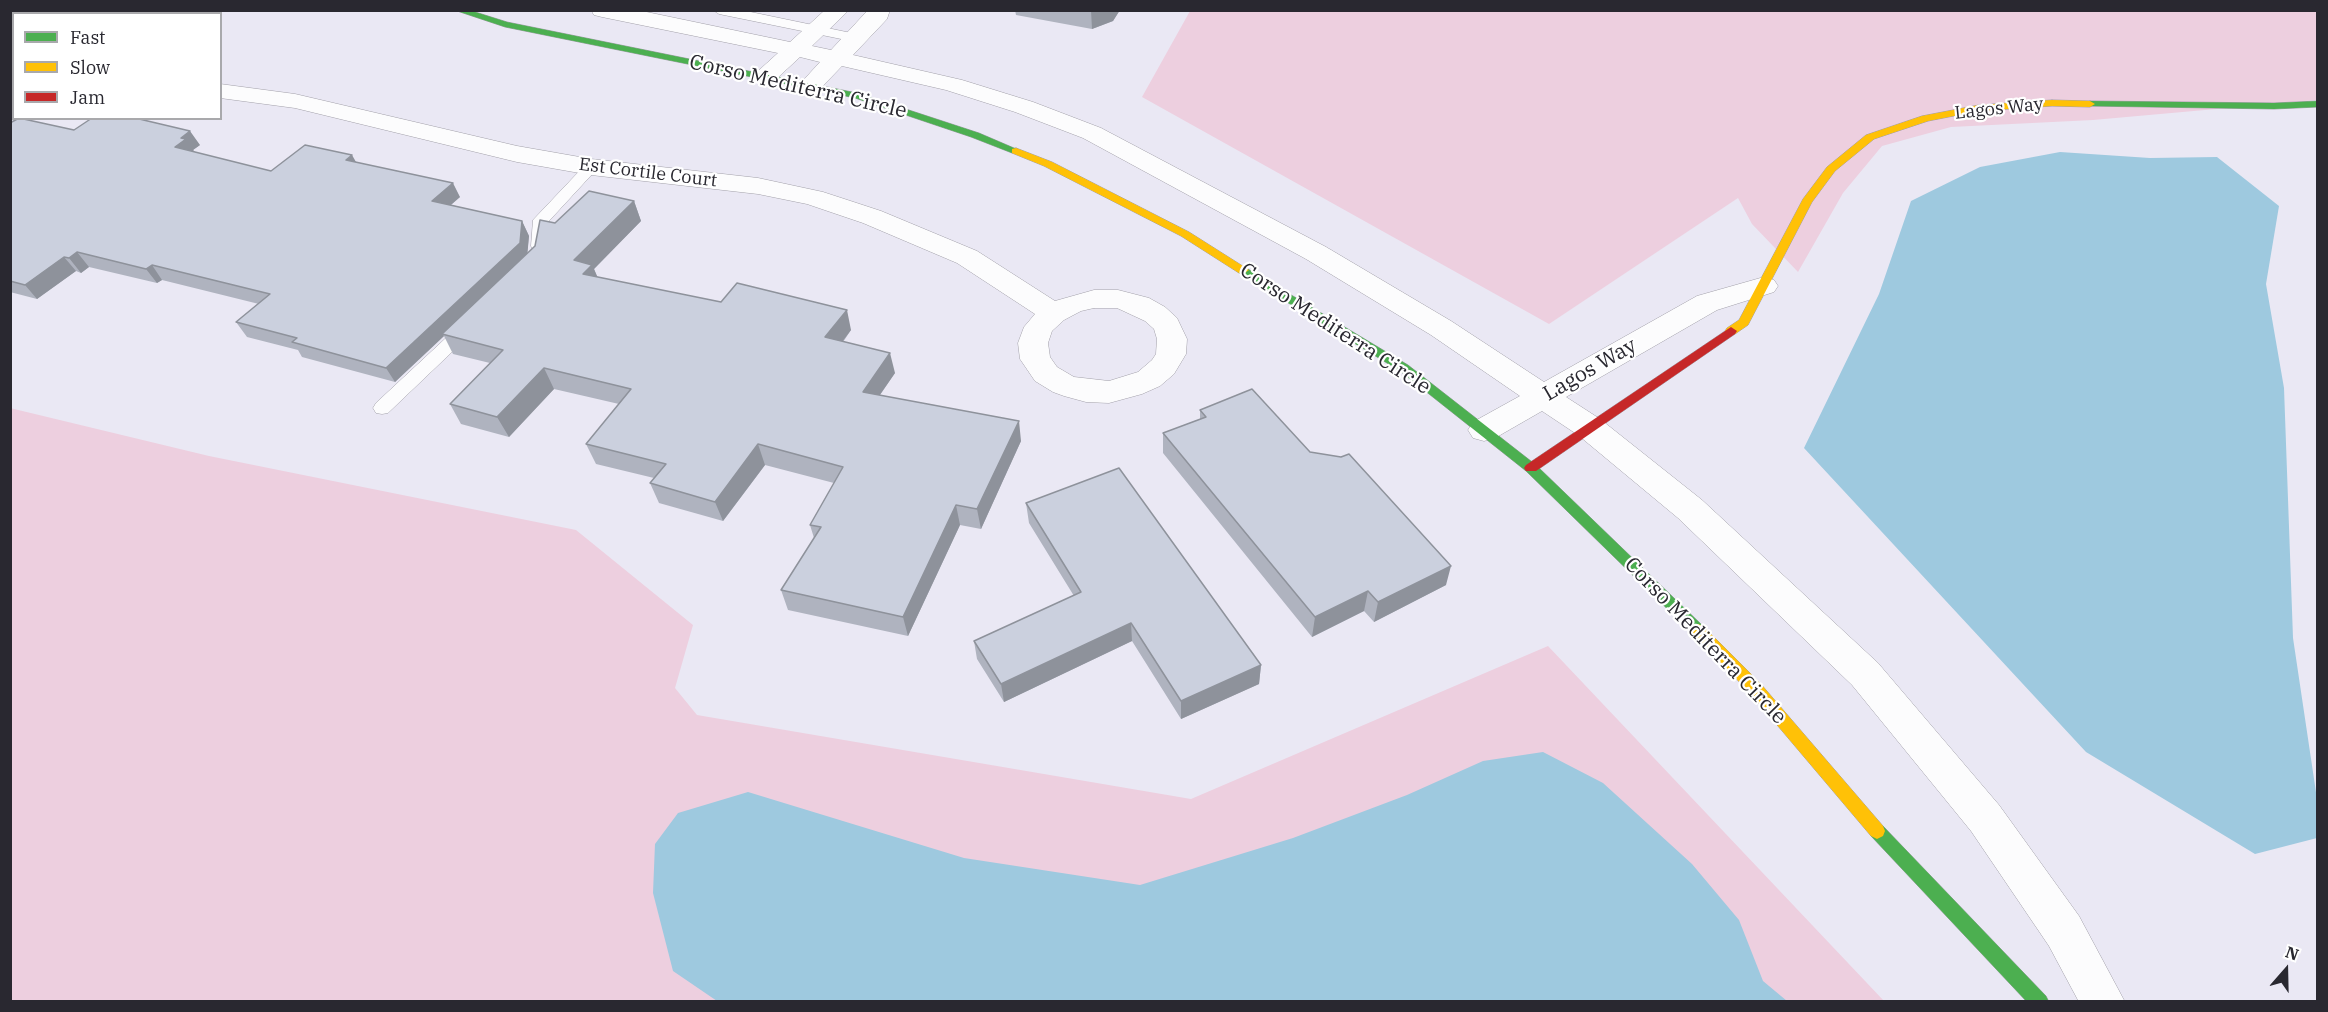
<!DOCTYPE html>
<style>
body{margin:0}
#map{position:relative;width:2328px;height:1012px;overflow:hidden;background:#eae8f4;font-family:"IBM Plex Serif",serif}
canvas{display:block}
.frame{position:absolute;inset:0;border:12px solid #292830;pointer-events:none}
.legend{position:absolute;left:12px;top:12px;width:210px;height:108px;box-sizing:border-box;background:#fff;border:2px solid #a9a9ac;margin:0;padding:8px 10px;list-style:none;font-size:18px;color:#292830}
.legend li{display:flex;align-items:center;gap:12px;height:30px}
.legend b{width:30px;border:2px solid #a9a9ac}
.north{position:absolute;left:2256px;top:940px;width:60px;height:60px;-webkit-text-stroke:4px #fff;paint-order:stroke;rotate:20deg;font-size:16px;font-weight:700;line-height:24px;text-align:center;color:#292830}
.north::after{content:'';display:block;margin:auto;width:21px;height:27px;background:#292830;clip-path:polygon(50% 0,100% 100%,50% 72%,0 100%)}
</style>
<div id="map">
<canvas width="2328" height="1012"></canvas>
<div class="frame"></div>
<ul class="legend">
<li><b style="height:8px;background:#4caf50"></b>Fast</li>
<li><b style="height:8px;background:#ffc107"></b>Slow</li>
<li><b style="height:8px;background:#c62828"></b>Jam</li>
</ul>
<div class="north">N</div>
</div>
<script>
const context = document.querySelector('canvas').getContext('2d');
context.lineJoin = 'round';
function fillPath(path, color) {
  context.fillStyle = color;
  context.fill(path, 'evenodd');
}
function toPath(rows) {
  const path = new Path2D();
  for (const r of rows) {
    path.moveTo(r[0], r[1]);
    for (let i = 2; i < r.length; i += 2) path.lineTo(r[i], r[i + 1]);
  }
  return path;
}
function strokePath(path, color, width, dash) {
  context.strokeStyle = color;
  context.lineWidth = width;
  context.lineCap = dash ? 'butt' : 'round';
  context.setLineDash(dash || []);
  context.stroke(path);
}
function label(font, color, halo, rows, align = 'center') {
  context.font = font + ' "IBM Plex Serif",serif';
  context.lineWidth = 4.5;
  context.setLineDash([]);
  context.textBaseline = 'middle';
  context.strokeStyle = halo;
  context.fillStyle = color;
  for (const [text, x, y, turn = 0] of rows) {
    context.save();
    context.translate(x, y);
    context.rotate((+turn || 0) * Math.PI / 180);
    context.textAlign = isNaN(turn) ? turn : align;
    if (halo) context.strokeText(text, 0, 0);
    context.fillText(text, 0, 0);
    context.restore();
  }
}
fillPath(toPath([
 [1190,11,2317,11,2317,100,2093,120,1951,127,1882,146,1843,193,1798,272,1752,224,1738,198,1549,324,1142,97],
 [10,408,209,456,576,530,693,625,675,688,697,715,1191,799,1548,646,1884,1001,11,1001]
]), '#edcfdf');
fillPath(toPath([
 [2060,152,2150,158,2217,157,2279,206,2266,284,2284,388,2293,638,2317,799,2317,838,2255,854,2086,752,1804,448,1879,294,1911,201,1980,167],
 [1543,752,1603,783,1692,864,1739,920,1763,981,1787,1001,717,1001,673,971,653,893,655,844,678,813,748,792,964,858,1140,885,1293,838,1407,795,1483,761]
]), '#9ec9df');
const lane = toPath([
 [713,10,741,10,856,34,863,38,856,42,719,14,713,10],
 [591,162,596,164,599,167,596,170,549,221,547,246,539,251,533,250,531,246,533,220,586,164,591,162],
 [468,321,474,323,477,327,474,331,388,413,382,414,376,413,373,408,376,403,462,323,468,321]
]);
const street = toPath([
 [83,10,108,10,106,14,81,14,83,10],
 [591,10,637,10,790,42,825,10,849,10,812,46,831,50,868,10,890,10,887,19,853,55,962,80,1033,102,1101,128,1326,247,1451,321,1544,382,1697,296,1764,277,1774,280,1778,286,1774,292,1717,310,1566,397,1600,419,1702,500,1878,663,1999,805,2079,916,2125,1002,2079,1002,2049,946,1971,831,1852,685,1678,518,1578,435,1542,411,1495,438,1484,441,1473,438,1468,430,1473,422,1520,396,1431,335,1306,259,1083,138,1015,112,946,90,842,66,818,91,810,93,802,91,798,86,820,62,800,57,773,82,765,84,757,82,753,77,757,72,778,53,602,17,594,15,591,10],
 [14,49,14,63,10,64,10,50,14,49],
 [220,84,295,94,517,146,591,159,758,178,823,192,881,211,977,251,1055,301,1094,290,1118,290,1149,298,1165,307,1177,318,1187,339,1186,354,1174,374,1160,386,1142,394,1109,403,1086,402,1064,396,1053,392,1035,381,1020,359,1018,343,1024,327,1035,314,957,263,863,223,807,204,758,194,591,175,517,162,295,108,220,98,220,84],
 [1094,308,1117,308,1145,321,1154,329,1157,339,1156,354,1152,360,1138,372,1109,381,1074,377,1057,367,1050,357,1048,343,1052,331,1064,320,1081,311,1094,308]
]);
const fast = toPath([
 [454,10,469,10,507,22,857,93,979,133,1021,151,1020,153,1012,153,971,137,855,98,505,27,454,10],
 [2090,101,2274,103,2318,101,2318,107,2274,109,2087,106,2085,104,2090,101],
 [1243,266,1408,365,1536,465,1703,626,1705,630,1703,634,1698,636,1693,634,1526,471,1400,371,1239,273,1237,270,1243,266],
 [1877,823,1883,826,2046,996,2049,1002,2027,1002,1871,836,1869,831,1871,826,1877,823]
]);
const slow = toPath([
 [2052,100,2090,101,2095,104,2090,107,2052,106,1979,111,1928,121,1874,139,1835,171,1812,202,1748,325,1735,334,1727,334,1725,331,1727,328,1739,320,1803,199,1827,167,1866,135,1922,116,1979,105,2052,100],
 [1016,148,1052,162,1189,232,1249,270,1243,274,1239,273,1181,236,1044,166,1012,153,1012,149,1016,148],
 [1698,624,1703,626,1760,683,1883,826,1885,831,1883,836,1877,839,1871,836,1750,693,1693,634,1691,630,1693,626,1698,624]
]);
const jam = toPath([
 [1731,327,1737,331,1735,334,1536,471,1526,471,1524,468,1526,465,1731,327]
]);
strokePath(lane, '#a2a0a9', 1);
strokePath(street, '#a2a0a9', 1);
strokePath(fast, '#a2a0a9', 1);
strokePath(slow, '#a2a0a9', 1);
strokePath(jam, '#a2a0a9', 1);
fillPath(lane, '#fcfcfd');
fillPath(street, '#fcfcfd');
fillPath(fast, '#4caf50');
fillPath(slow, '#ffc107');
fillPath(jam, '#c62828');
fillPath(toPath([
 [1015,10,1120,10,1113,21,1092,29,1016,15],
 [10,123,200,145,193,150,194,152,271,171,356,162,460,197,451,205,522,221,529,236,527,254,535,246,555,223,634,201,641,221,594,269,597,277,851,330,843,342,895,373,880,395,1021,441,981,529,960,525,908,636,788,610,781,590,814,538,810,525,834,483,765,465,723,521,659,503,650,483,654,478,596,464,586,444,619,404,554,389,509,437,461,424,450,404,490,363,453,354,444,336,395,382,302,357,298,350,247,337,236,322,259,304,162,280,157,283,89,267,81,273,76,271,37,299,10,292],
 [1200,410,1310,452,1446,585,1374,622,1364,611,1312,637,1163,453,1163,433,1200,419],
 [1026,503,1261,665,1259,684,1181,719,1132,641,1004,702,977,659,974,641,1074,596,1029,523]
]), '#afb3bf');
fillPath(toPath([
 [1091,10,1120,10,1113,21,1092,29],
 [190,131,200,145,193,150,196,153,175,147,181,138],
 [352,155,360,169,346,160],
 [453,183,460,197,439,215,432,201],
 [634,201,641,221,594,269,601,285,592,294,574,260],
 [522,221,529,236,527,258,442,334,444,336,395,382,386,368],
 [77,252,89,267,81,273,69,258],
 [64,257,76,271,37,299,25,285],
 [152,265,162,280,157,283,146,269],
 [847,310,851,330,830,358,825,337],
 [890,353,895,373,868,412,863,392],
 [544,368,554,389,509,437,497,417],
 [1019,421,1021,441,981,529,977,509],
 [758,444,765,465,723,521,715,502],
 [956,505,960,525,908,636,903,617],
 [1451,566,1446,585,1374,622,1378,602],
 [1368,591,1364,611,1312,637,1315,617],
 [1131,623,1132,641,1004,702,1001,684],
 [1261,665,1259,684,1181,719,1181,701]
]), '#8e929b');
const building = toPath([
 [19,118,74,130,92,118,135,118,190,131,181,138,186,139,175,147,271,171,305,145,352,155,346,160,453,183,432,201,522,221,520,243,386,368,292,342,297,338,236,322,270,294,152,265,146,269,77,252,69,258,64,257,25,285,10,281,10,123,19,118],
 [589,191,634,201,574,260,592,265,583,274,721,302,737,283,847,310,825,337,890,353,863,392,1019,421,977,509,956,505,903,617,781,590,821,527,810,525,843,467,758,444,715,502,650,483,666,464,586,444,631,389,544,368,497,417,450,404,503,350,442,334,535,246,540,220,555,223,589,191],
 [1252,389,1310,452,1341,457,1349,454,1451,566,1378,602,1368,591,1315,617,1163,433,1206,417,1200,410,1252,389],
 [1119,468,1261,665,1181,701,1131,623,1001,684,974,641,1081,592,1026,503,1119,468]
]);
fillPath(building, '#cbd0de');
strokePath(building, '#8e929b', 1.5);
label('18px', '#292830', '#fff', [
 ["Lagos Way",1999,109,-6],
 ["Est Cortile Court",648,173,7]
]);
label('21px', '#292830', '#fff', [
 ["Corso Mediterra Circle",798,87,13],
 ["Corso Mediterra Circle",1335,329,33],
 ["Lagos Way",1590,370,-30],
 ["Corso Mediterra Circle",1705,641,46]
]);
</script>
